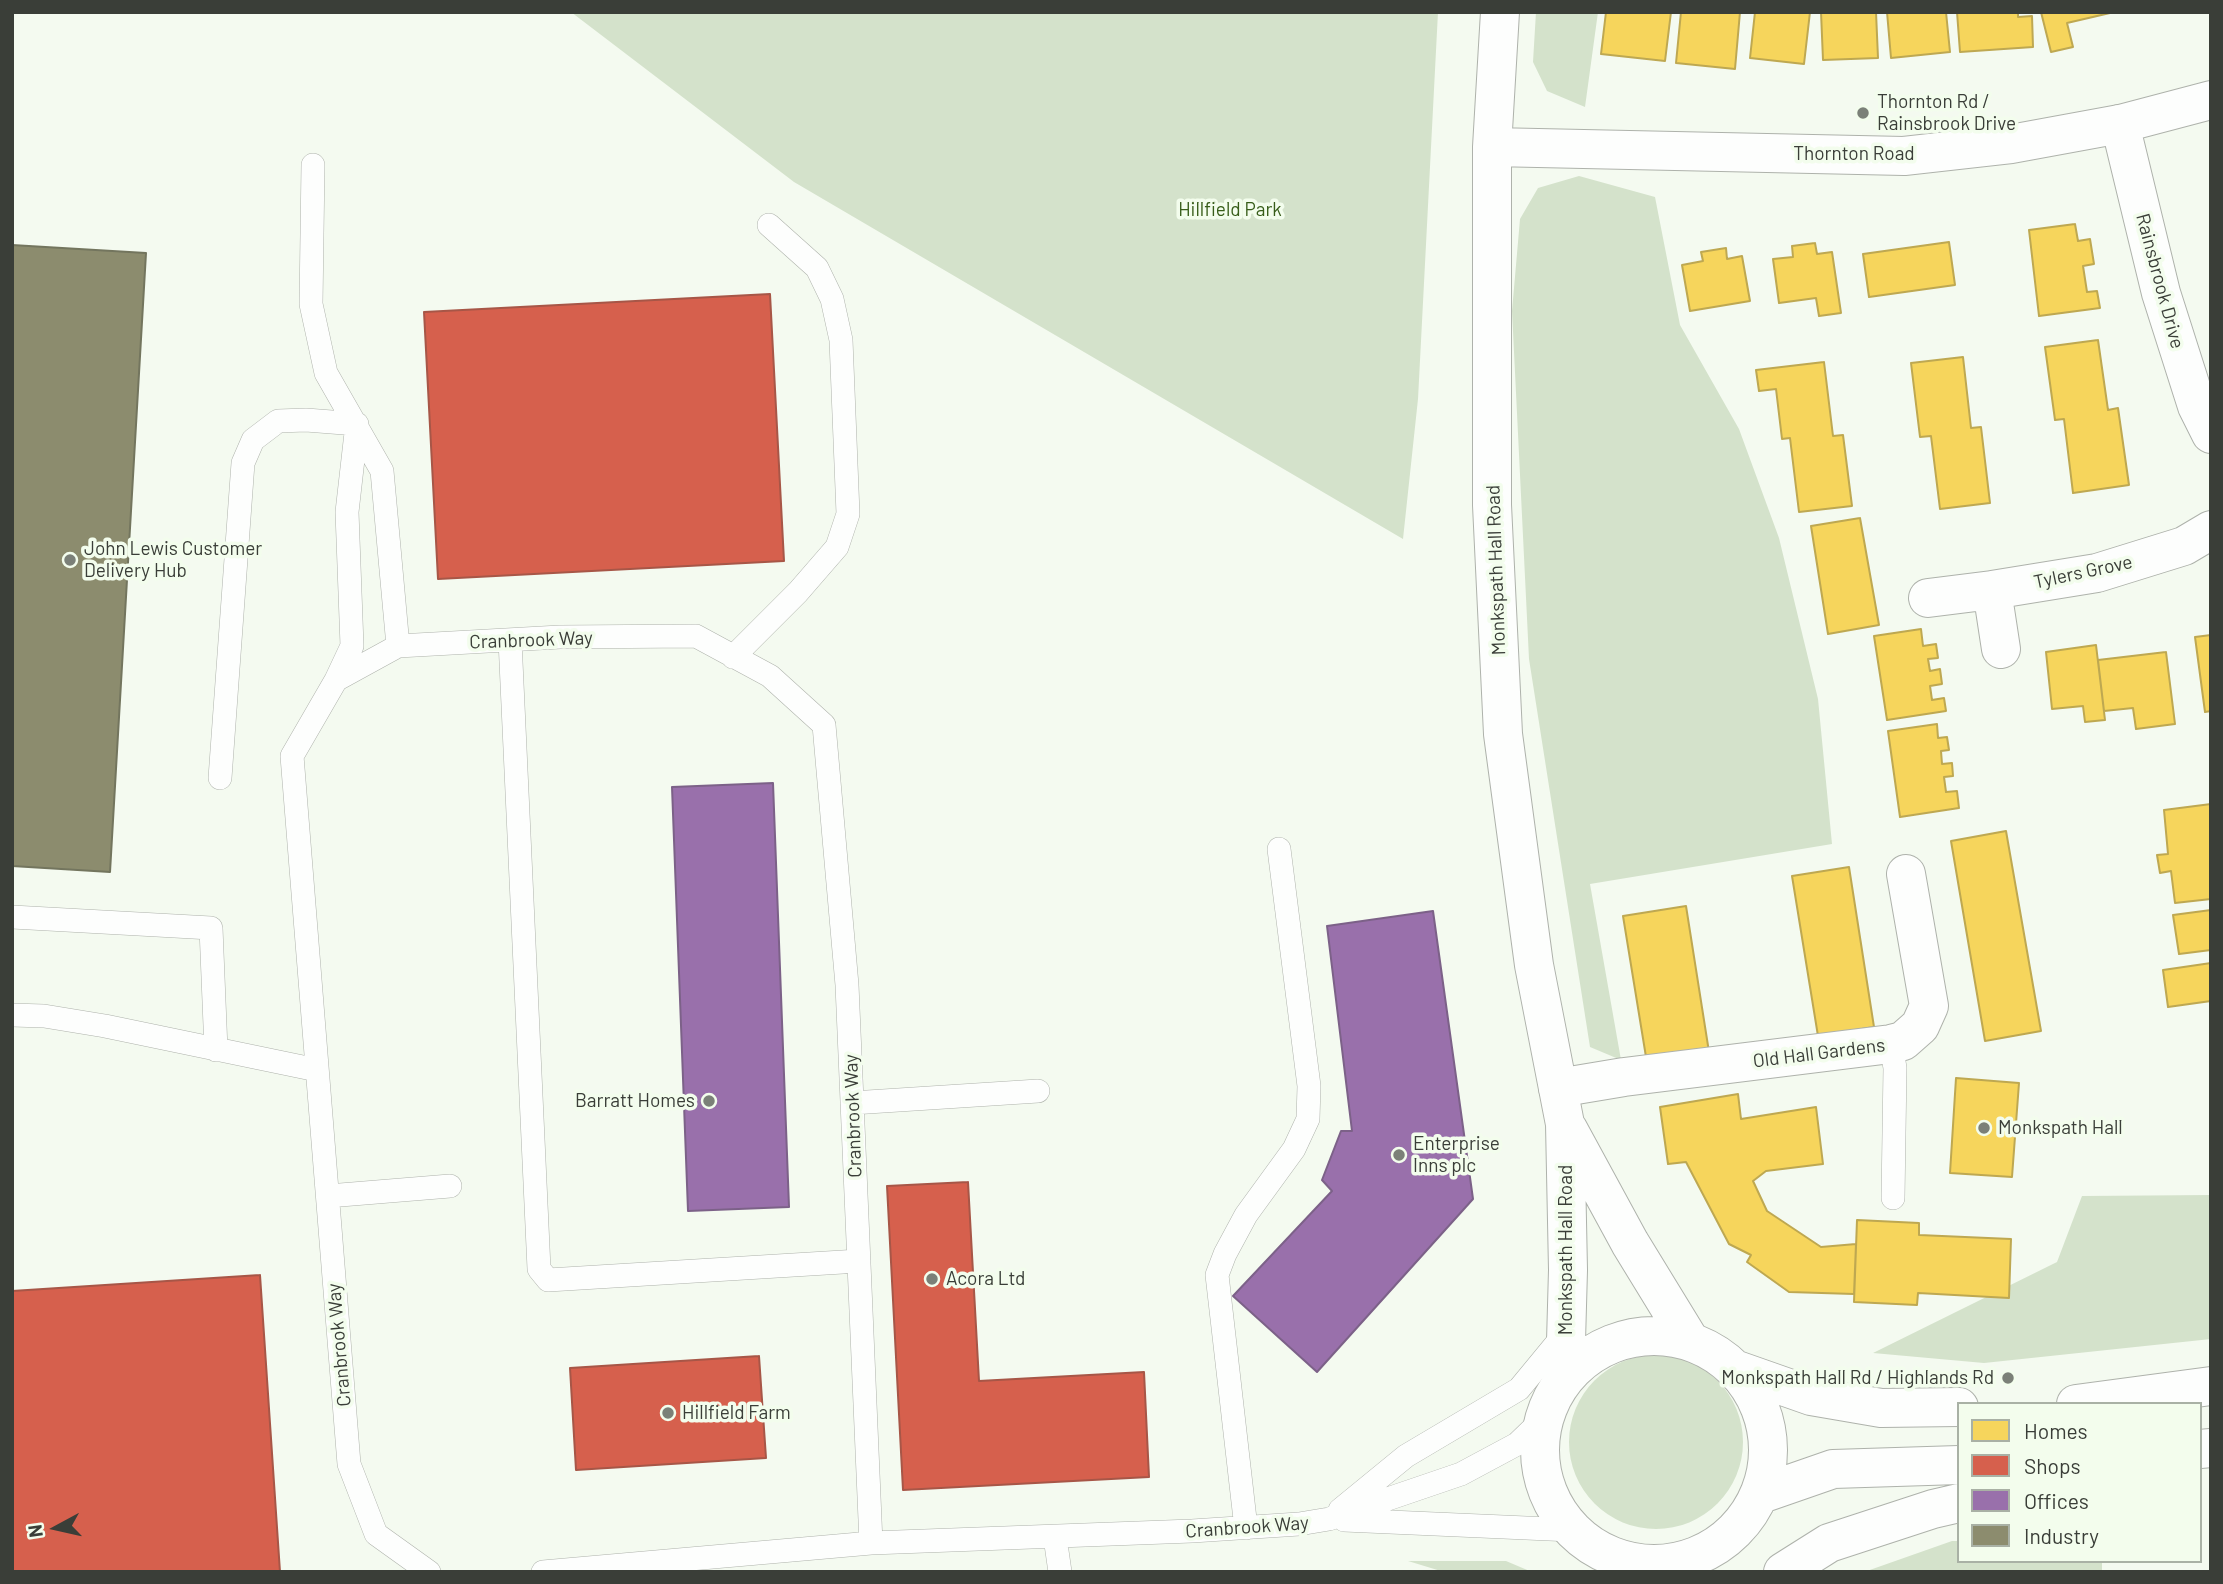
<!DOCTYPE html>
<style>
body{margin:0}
#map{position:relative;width:2223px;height:1584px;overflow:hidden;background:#f4faf0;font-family:Barlow,sans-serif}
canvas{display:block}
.frame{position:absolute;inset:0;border:14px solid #3a3e38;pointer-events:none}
.legend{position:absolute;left:1957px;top:1402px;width:245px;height:161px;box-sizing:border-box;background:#f3fded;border:2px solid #a9b1a5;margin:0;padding:9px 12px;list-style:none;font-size:21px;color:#3a3e38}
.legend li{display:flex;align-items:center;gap:14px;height:35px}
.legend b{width:35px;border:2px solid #a9b1a5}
.north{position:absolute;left:21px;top:1493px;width:70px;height:70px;-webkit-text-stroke:5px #f3fded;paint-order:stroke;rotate:262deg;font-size:19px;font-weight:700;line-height:28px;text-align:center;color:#3a3e38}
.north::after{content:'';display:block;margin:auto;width:24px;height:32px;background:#3a3e38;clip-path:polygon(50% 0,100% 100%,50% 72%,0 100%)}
</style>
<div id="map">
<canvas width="2223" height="1584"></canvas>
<div class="frame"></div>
<ul class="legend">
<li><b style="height:19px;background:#f6d55c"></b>Homes</li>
<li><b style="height:19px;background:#d6604d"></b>Shops</li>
<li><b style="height:19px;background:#9970ab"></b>Offices</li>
<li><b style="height:19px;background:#8c8c6e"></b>Industry</li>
</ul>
<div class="north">N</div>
</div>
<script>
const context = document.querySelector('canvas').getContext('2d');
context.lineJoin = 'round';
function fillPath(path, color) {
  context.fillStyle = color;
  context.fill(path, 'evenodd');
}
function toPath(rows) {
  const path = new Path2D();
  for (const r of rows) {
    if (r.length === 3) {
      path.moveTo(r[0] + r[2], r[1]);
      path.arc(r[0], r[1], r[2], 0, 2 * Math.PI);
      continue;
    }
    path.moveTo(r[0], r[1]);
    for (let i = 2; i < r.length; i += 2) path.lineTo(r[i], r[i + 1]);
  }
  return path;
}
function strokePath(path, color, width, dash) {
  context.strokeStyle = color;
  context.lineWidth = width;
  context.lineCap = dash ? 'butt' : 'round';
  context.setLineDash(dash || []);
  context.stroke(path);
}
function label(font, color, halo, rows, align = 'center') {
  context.font = font + ' Barlow,sans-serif';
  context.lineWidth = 7;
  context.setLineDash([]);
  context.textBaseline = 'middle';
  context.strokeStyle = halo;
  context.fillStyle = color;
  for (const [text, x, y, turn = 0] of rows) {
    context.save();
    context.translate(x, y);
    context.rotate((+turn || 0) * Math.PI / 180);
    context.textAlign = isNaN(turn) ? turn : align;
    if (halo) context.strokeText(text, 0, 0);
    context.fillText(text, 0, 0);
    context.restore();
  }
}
fillPath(toPath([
 [571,12,1438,12,1418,399,1403,539,794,182],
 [1536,12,1598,12,1585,107,1547,91,1533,62],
 [1579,176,1655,197,1680,325,1739,429,1779,538,1818,699,1832,844,1590,884,1621,1060,1590,1047,1529,659,1512,311,1520,219,1538,188],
 [2211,1195,2211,1339,1984,1363,1873,1353,2057,1262,2082,1196],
 [1656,1442,87],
 [1952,1541,1959,1541,1959,1561,2102,1561,2102,1572,1864,1572],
 [1408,1561,1506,1561,1532,1572,1444,1572]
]), '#d4e2cb');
const homes = toPath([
 [1606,12,1671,12,1665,61,1601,54,1606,12],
 [1681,12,1740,12,1735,69,1676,63,1681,12],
 [1755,12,1810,12,1804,64,1750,58,1755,12],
 [1821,12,1876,12,1878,58,1823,60,1821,12],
 [1887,12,1946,12,1950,52,1891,58,1887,12],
 [1957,12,2018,12,2018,17,2032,16,2033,47,1960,52,1957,12],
 [2041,12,2110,12,2110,13,2067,23,2073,47,2051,52,2041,12],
 [2075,224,2078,241,2090,239,2094,264,2083,266,2087,292,2097,291,2100,308,2039,316,2029,230,2075,224],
 [1949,242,1955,285,1869,297,1863,254,1949,242],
 [1815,243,1817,254,1832,252,1841,313,1819,316,1816,298,1779,303,1773,259,1793,257,1792,246,1815,243],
 [1726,248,1727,259,1742,256,1750,301,1690,311,1682,265,1703,261,1701,252,1726,248],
 [2098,340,2108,410,2118,408,2129,485,2073,493,2064,419,2055,420,2045,347,2098,340],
 [1963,357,1971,428,1981,427,1990,503,1940,509,1931,436,1920,437,1911,363,1963,357],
 [1824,362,1833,436,1843,435,1852,506,1799,512,1790,438,1782,439,1776,389,1759,391,1756,370,1824,362],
 [1860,518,1879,625,1828,634,1811,526,1860,518],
 [1921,629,1923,646,1936,644,1938,658,1928,659,1930,671,1940,669,1942,684,1930,686,1932,700,1944,698,1946,711,1887,720,1874,636,1921,629],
 [2211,635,2211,711,2205,712,2195,637,2211,635],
 [2096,645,2105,720,2085,722,2083,706,2052,709,2046,652,2096,645],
 [2166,652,2175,724,2136,729,2133,708,2104,711,2098,660,2166,652],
 [1937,724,1938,738,1947,737,1949,750,1941,751,1942,764,1952,763,1953,776,1944,777,1946,792,1957,791,1959,808,1900,817,1888,731,1937,724],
 [2211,804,2211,899,2175,903,2171,871,2160,873,2157,855,2168,854,2164,810,2211,804],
 [2006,831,2041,1031,1985,1041,1951,841,2006,831],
 [1849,867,1874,1027,1818,1036,1792,876,1849,867],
 [1686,906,1709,1052,1647,1063,1623,916,1686,906],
 [2211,910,2211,950,2179,954,2173,915,2211,910],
 [2211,963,2211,1001,2168,1007,2163,970,2211,963],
 [1956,1078,2019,1083,2012,1177,1950,1173,1956,1078],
 [1738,1094,1741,1119,1816,1107,1823,1164,1766,1171,1753,1181,1767,1211,1821,1247,1856,1244,1854,1294,1789,1292,1747,1262,1751,1255,1729,1244,1686,1162,1668,1164,1660,1107,1738,1094],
 [1857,1220,1919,1223,1919,1235,2011,1239,2009,1298,1918,1293,1917,1305,1854,1302,1857,1220]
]);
fillPath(homes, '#f6d55c');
strokePath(homes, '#bea851', 2);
const shops = toPath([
 [770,294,784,561,438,579,424,312,770,294],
 [968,1182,979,1381,1144,1372,1149,1477,903,1490,887,1186,968,1182],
 [260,1275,280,1572,12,1572,12,1291,260,1275],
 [759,1356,766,1458,576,1470,570,1368,759,1356]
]);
fillPath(shops, '#d6604d');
strokePath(shops, '#a75647', 2);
const offices = toPath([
 [773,783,789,1207,688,1211,672,787,773,783],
 [1433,911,1473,1199,1317,1372,1233,1296,1332,1191,1322,1180,1341,1131,1352,1131,1327,926,1433,911]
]);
fillPath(offices, '#9970ab');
strokePath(offices, '#7c6188', 2);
const industry = toPath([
 [12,245,146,253,110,872,12,866,12,245]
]);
fillPath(industry, '#8c8c6e');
strokePath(industry, '#73755e', 2);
const lane = toPath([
 [313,165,311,304,326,373,382,471,398,646],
 [510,640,539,1269,548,1280,859,1261],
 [733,657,798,592,837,547,848,514,841,340,832,299,817,268,769,225],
 [220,778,243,463,253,440,278,421,306,420,357,424,347,512,352,646,336,680],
 [12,917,211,928,216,1050],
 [12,1015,44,1016,105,1026,317,1070],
 [1891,1044,1895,1068,1893,1198],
 [852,1103,1038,1091],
 [328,1196,450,1186],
 [1340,1510,1406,1456,1519,1389,1566,1332],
 [1344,1520,1572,1530],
 [1246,1528,1217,1275,1225,1254,1246,1215,1294,1149,1308,1119,1309,1086,1279,849],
 [1055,1537,1060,1572],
 [429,1572,376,1534,349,1464,292,756,336,680,398,646,560,637,696,636,770,676,824,725,847,985,871,1543,1192,1531,1299,1524,1329,1519,1461,1474,1517,1444,1545,1417],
 [543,1572,871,1543]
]);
const street = toPath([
 [2120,124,2161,293,2197,406,2211,434],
 [1928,598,1992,590],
 [2001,649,1992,590,2097,573,2184,546,2211,530],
 [1558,1088,1624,1077,1891,1044,1903,1041,1920,1026,1929,1006,1906,874]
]);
const secondary = toPath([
 [1500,12,1492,147,1492,505,1503,734,1534,965,1565,1124,1568,1270,1565,1377],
 [1492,147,1904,156,2011,144,2120,124,2211,100],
 [1568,1129,1630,1243,1690,1341],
 [1654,1450,114],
 [1737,1370,1811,1396,1881,1408,1959,1407],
 [2076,1404,2211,1386],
 [2200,1449,2211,1448],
 [1761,1494,1833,1469,1959,1465],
 [1783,1572,1829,1543,1933,1509,1959,1503]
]);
strokePath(lane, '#aeb2ab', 24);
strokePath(street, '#aeb2ab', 40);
strokePath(secondary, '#aeb2ab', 40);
strokePath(lane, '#fdfefd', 23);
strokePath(street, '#fdfefd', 38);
strokePath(secondary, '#fdfefd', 38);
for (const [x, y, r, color] of [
 [1863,113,7,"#7b8078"],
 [70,560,7,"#7b8078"],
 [709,1101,7,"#7b8078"],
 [1984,1128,7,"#7b8078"],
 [1399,1155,7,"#7b8078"],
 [932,1279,7,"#7b8078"],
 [2008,1378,7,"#7b8078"],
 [668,1413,7,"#7b8078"]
]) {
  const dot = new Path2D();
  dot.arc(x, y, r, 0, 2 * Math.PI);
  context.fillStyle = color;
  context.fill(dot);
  strokePath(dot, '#f3fded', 2.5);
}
label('19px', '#3a3e38', '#f3fded', [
 ["Thornton Rd /",1877,102],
 ["Rainsbrook Drive",1877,124],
 ["John Lewis Customer",84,549],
 ["Delivery Hub",84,571],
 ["Barratt Homes",695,1101,"right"],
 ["Monkspath Hall",1998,1128],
 ["Enterprise",1413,1144],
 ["Inns plc",1413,1166],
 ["Acora Ltd",946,1279],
 ["Monkspath Hall Rd / Highlands Rd",1994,1378,"right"],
 ["Hillfield Farm",682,1413]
], 'left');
label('19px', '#3a3e38', '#f3fded', [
 ["Thornton Road",1854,154],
 ["Rainsbrook Drive",2160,281,75],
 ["Monkspath Hall Road",1496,570,-92],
 ["Tylers Grove",2083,572,-12],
 ["Cranbrook Way",531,640,-2],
 ["Old Hall Gardens",1819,1053,-7],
 ["Cranbrook Way",853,1116,-92],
 ["Monkspath Hall Road",1566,1250,-90],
 ["Cranbrook Way",339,1345,-95],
 ["Cranbrook Way",1247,1527,-4]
]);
label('19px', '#375d19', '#f3fded', [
 ["Hillfield Park",1230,210]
]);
</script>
